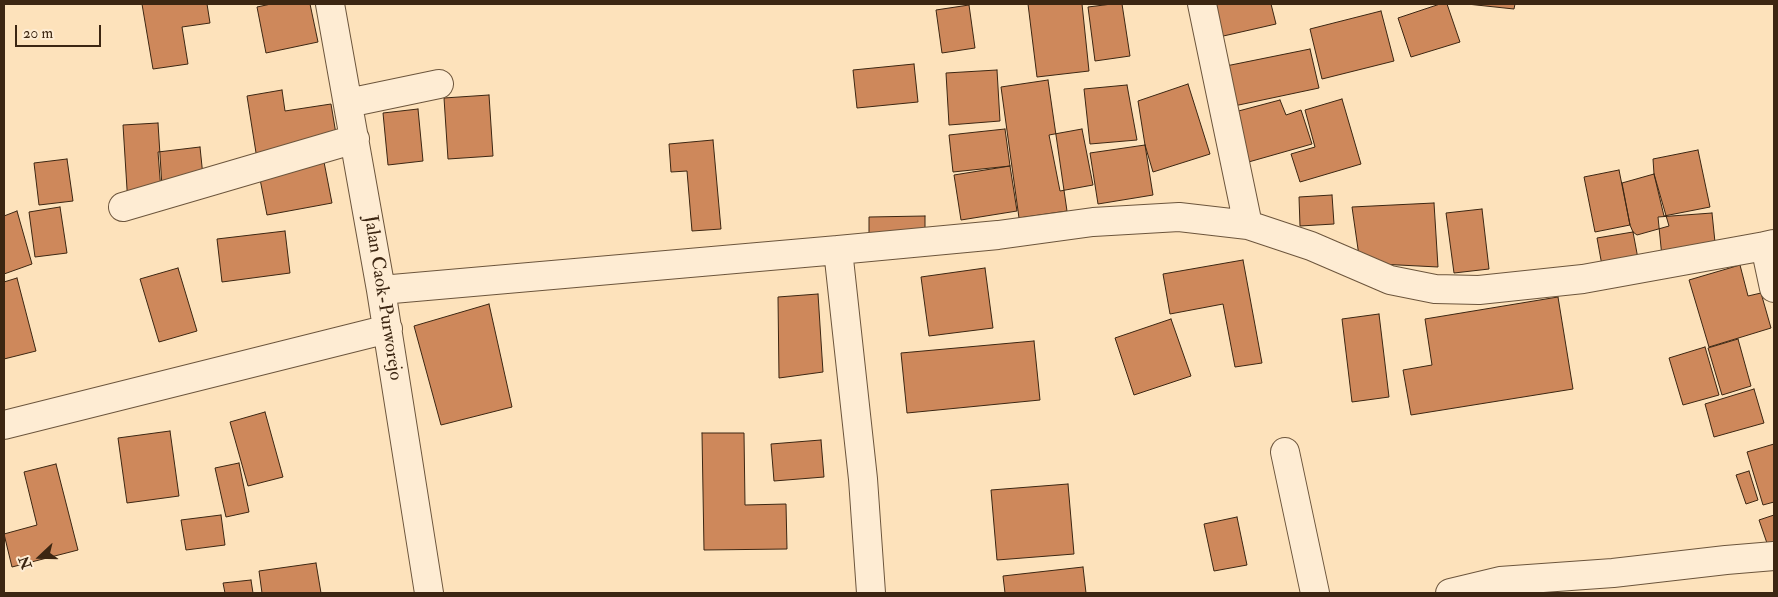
<!DOCTYPE html>
<style>
body{margin:0}
#map{position:relative;width:1778px;height:597px;overflow:hidden;background:#fde2bb;font-family:"IM FELL Double Pica",serif}
canvas{display:block}
.frame{position:absolute;inset:0;border:5px solid #3c2612;pointer-events:none}
.north{position:absolute;left:15px;top:532px;width:50px;height:50px;-webkit-text-stroke:4px #feecd3;paint-order:stroke;rotate:249deg;font-size:14px;font-weight:700;line-height:20px;text-align:center;color:#3c2612}
.north::after{content:'';display:block;margin:auto;width:18px;height:22px;background:#3c2612;clip-path:polygon(50% 0,100% 100%,50% 72%,0 100%)}
.scale{position:absolute;left:15px;top:25px;width:86px;height:22px;box-sizing:border-box;border:2px solid #3c2612;border-top:0;padding-left:6px;font-size:15px;line-height:18px;white-space:nowrap;color:#3c2612;-webkit-text-stroke:4px #feecd3;paint-order:stroke}
</style>
<div id="map">
<canvas width="1778" height="597"></canvas>
<div class="frame"></div>
<div class="north">N</div>
<div class="scale">20 m</div>
</div>
<script>
const context = document.querySelector('canvas').getContext('2d');
context.lineJoin = 'round';
function fillPath(path, color) {
  context.fillStyle = color;
  context.fill(path, 'evenodd');
}
function toPath(rows) {
  const path = new Path2D();
  for (const r of rows) {
    path.moveTo(r[0], r[1]);
    for (let i = 2; i < r.length; i += 2) path.lineTo(r[i], r[i + 1]);
  }
  return path;
}
function strokePath(path, color, width, dash) {
  context.strokeStyle = color;
  context.lineWidth = width;
  context.lineCap = dash ? 'butt' : 'round';
  context.setLineDash(dash || []);
  context.stroke(path);
}
function label(font, color, halo, rows, align = 'center') {
  context.font = font + ' "IM FELL Double Pica",serif';
  context.lineWidth = 5;
  context.setLineDash([]);
  context.textBaseline = 'middle';
  context.strokeStyle = halo;
  context.fillStyle = color;
  for (const [text, x, y, turn = 0] of rows) {
    context.save();
    context.translate(x, y);
    context.rotate((+turn || 0) * Math.PI / 180);
    context.textAlign = isNaN(turn) ? turn : align;
    if (halo) context.strokeText(text, 0, 0);
    context.fillText(text, 0, 0);
    context.restore();
  }
}
const building = toPath([
 [142,4,207,4,210,23,182,27,188,64,153,69,142,4],
 [271,4,310,4,318,42,266,53,257,7,271,4],
 [1028,4,1082,4,1089,71,1037,77,1028,4],
 [1112,4,1122,4,1130,56,1095,61,1088,7,1112,4],
 [1211,4,1271,4,1276,24,1219,37,1211,4],
 [1440,4,1447,4,1460,42,1411,57,1398,18,1440,4],
 [1467,4,1515,4,1514,9,1467,4],
 [969,5,975,48,942,53,936,10,969,5],
 [1381,11,1394,61,1322,79,1310,29,1381,11],
 [1310,49,1319,88,1234,106,1226,66,1310,49],
 [914,64,918,102,857,108,853,70,914,64],
 [997,70,1000,121,949,125,946,73,997,70],
 [1048,80,1067,211,1019,218,1001,87,1048,80],
 [1188,84,1210,154,1153,172,1145,145,1138,101,1188,84],
 [1127,85,1137,140,1090,144,1084,89,1127,85],
 [282,90,285,111,331,104,338,146,257,159,247,96,282,90],
 [489,95,493,156,448,159,444,98,489,95],
 [1342,99,1361,164,1300,182,1291,154,1315,147,1305,110,1342,99],
 [1280,100,1286,115,1301,110,1312,144,1245,163,1231,113,1280,100],
 [418,109,423,161,388,165,383,113,418,109],
 [158,123,163,203,128,205,123,125,158,123],
 [1005,129,1010,166,953,172,949,135,1005,129],
 [1082,129,1093,185,1060,191,1049,135,1082,129],
 [713,140,721,229,692,231,687,171,671,172,669,144,713,140],
 [1145,145,1153,195,1098,204,1090,153,1145,145],
 [200,147,204,186,161,191,158,152,200,147],
 [1698,150,1710,207,1664,216,1654,174,1653,159,1698,150],
 [67,159,73,201,39,205,34,163,67,159],
 [324,162,332,203,267,215,259,174,324,162],
 [1010,166,1017,211,961,220,954,175,1010,166],
 [1619,170,1630,225,1595,232,1584,177,1619,170],
 [1654,174,1669,226,1637,235,1633,232,1630,225,1622,183,1654,174],
 [1332,195,1334,224,1300,226,1299,197,1332,195],
 [1434,203,1438,267,1360,263,1352,207,1434,203],
 [60,207,67,253,35,257,29,212,60,207],
 [1482,209,1489,269,1454,273,1446,213,1482,209],
 [17,211,32,264,4,274,4,216,17,211],
 [1712,213,1716,252,1662,257,1658,217,1712,213],
 [925,216,925,237,869,238,869,217,925,216],
 [285,231,290,273,222,282,217,239,285,231],
 [1633,232,1639,264,1603,271,1597,238,1633,232],
 [1243,260,1262,363,1235,367,1223,304,1170,314,1163,274,1243,260],
 [1740,265,1748,296,1761,293,1771,328,1709,347,1689,280,1740,265],
 [178,268,197,331,159,342,140,279,178,268],
 [985,268,993,328,929,336,921,277,985,268],
 [17,278,36,351,4,359,4,282,17,278],
 [818,294,823,372,779,378,778,297,818,294],
 [1558,297,1573,389,1411,415,1403,370,1432,365,1425,319,1558,297],
 [489,304,512,407,441,425,414,326,489,304],
 [1379,314,1389,397,1352,402,1342,319,1379,314],
 [1171,319,1191,376,1134,395,1115,338,1171,319],
 [1738,339,1751,386,1722,395,1708,348,1738,339],
 [1034,341,1040,400,907,413,901,353,1034,341],
 [1705,347,1719,395,1683,405,1669,358,1705,347],
 [1754,389,1764,423,1714,437,1705,404,1754,389],
 [265,412,283,477,248,486,230,422,265,412],
 [170,431,179,496,127,503,118,438,170,431],
 [702,433,744,433,745,505,786,504,787,549,704,550,702,433],
 [821,440,824,477,774,481,771,444,821,440],
 [1774,444,1774,502,1763,505,1747,452,1774,444],
 [239,463,249,512,226,517,215,468,239,463],
 [56,464,78,550,12,567,4,534,37,525,24,472,56,464],
 [1749,471,1758,500,1746,504,1736,475,1749,471],
 [1068,484,1074,554,997,560,991,490,1068,484],
 [221,515,225,545,186,550,181,520,221,515],
 [1774,515,1774,547,1769,549,1759,520,1774,515],
 [1237,517,1247,565,1214,571,1204,524,1237,517],
 [316,563,321,593,262,593,259,571,316,563],
 [1083,567,1086,593,1005,593,1003,576,1083,567],
 [251,580,253,593,225,593,223,583,251,580]
]);
fillPath(building, '#ce885b');
strokePath(building, '#3c2612', 1);
const minor = toPath([
 [330,4,381,290,429,593],
 [1202,4,1248,225],
 [348,103,439,84],
 [123,207,355,139],
 [1774,244,1765,246,1774,288],
 [838,250,863,479,871,593],
 [381,290,838,250,998,235,1093,222,1179,217,1248,225,1311,246,1390,280,1435,289,1479,290,1583,279,1765,246],
 [4,425,388,329],
 [1285,452,1315,593],
 [1450,593,1500,581,1613,573,1726,560,1774,556]
]);
strokePath(minor, '#6c553c', 30);
strokePath(minor, '#feecd3', 28);
label('19px', '#3c2612', '#feecd3', [
 ["Jalan Caok-Purworejo",382,298,81]
]);
</script>
